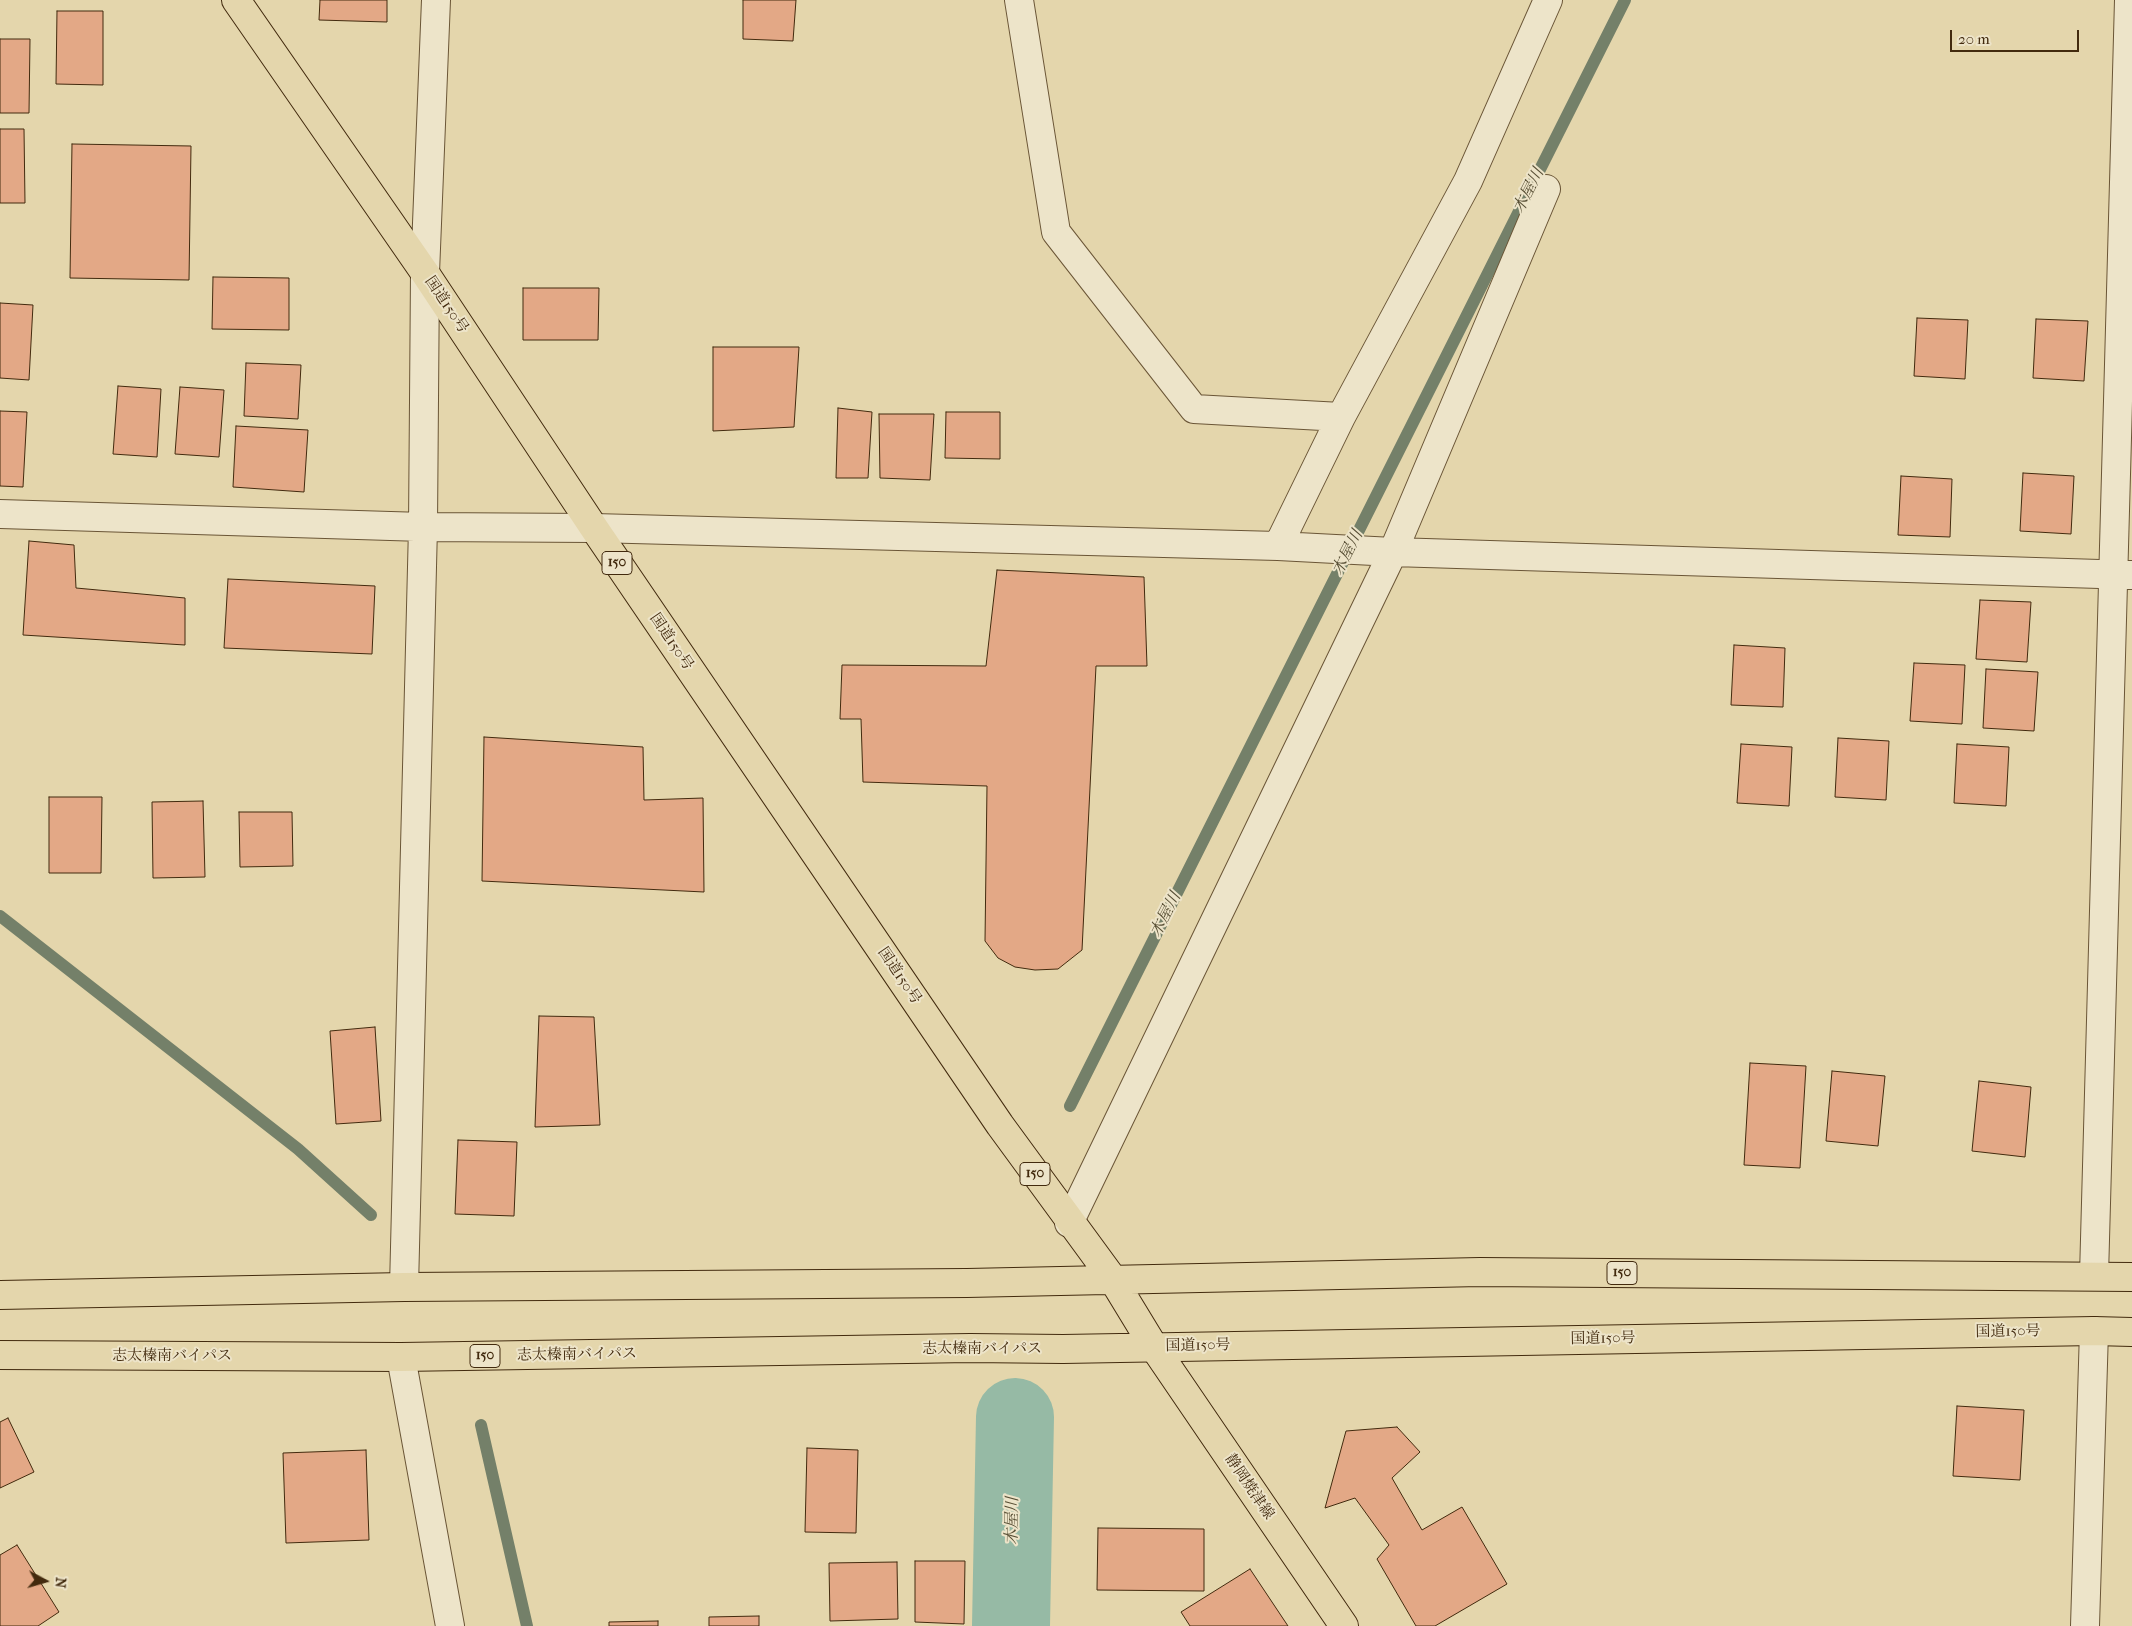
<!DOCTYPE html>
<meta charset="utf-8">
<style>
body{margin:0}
#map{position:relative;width:2132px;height:1626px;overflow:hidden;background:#e4d6ac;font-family:"IM FELL French Canon",serif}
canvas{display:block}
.north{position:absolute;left:20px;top:1556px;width:50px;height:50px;-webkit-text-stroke:4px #ede4c9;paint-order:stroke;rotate:96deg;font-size:14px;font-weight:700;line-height:20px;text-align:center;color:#422a0e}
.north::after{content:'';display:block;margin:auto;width:18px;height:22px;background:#422a0e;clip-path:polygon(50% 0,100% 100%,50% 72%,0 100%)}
.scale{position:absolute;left:1950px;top:30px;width:129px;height:22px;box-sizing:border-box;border:2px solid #422a0e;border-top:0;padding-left:6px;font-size:15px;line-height:18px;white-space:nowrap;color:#422a0e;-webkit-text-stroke:4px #ede4c9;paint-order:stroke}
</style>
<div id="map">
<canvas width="2132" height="1626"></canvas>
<div class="north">N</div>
<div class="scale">20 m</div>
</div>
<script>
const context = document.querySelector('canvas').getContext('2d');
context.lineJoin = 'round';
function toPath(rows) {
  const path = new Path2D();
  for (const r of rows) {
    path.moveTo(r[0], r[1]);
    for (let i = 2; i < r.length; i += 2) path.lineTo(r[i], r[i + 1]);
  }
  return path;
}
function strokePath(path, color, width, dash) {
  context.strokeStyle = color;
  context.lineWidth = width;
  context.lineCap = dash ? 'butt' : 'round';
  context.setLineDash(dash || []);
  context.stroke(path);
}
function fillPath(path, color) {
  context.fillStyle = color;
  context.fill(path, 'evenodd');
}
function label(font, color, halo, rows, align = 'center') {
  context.font = font + ' "IM FELL French Canon","Noto Serif JP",serif';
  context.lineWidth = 4;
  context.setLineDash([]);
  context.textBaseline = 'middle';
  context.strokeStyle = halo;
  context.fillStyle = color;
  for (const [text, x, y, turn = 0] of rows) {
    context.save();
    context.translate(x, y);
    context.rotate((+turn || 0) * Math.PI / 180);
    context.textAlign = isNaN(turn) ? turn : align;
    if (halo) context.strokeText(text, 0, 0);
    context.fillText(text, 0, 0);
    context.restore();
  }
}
strokePath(toPath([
 [0,916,298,1149,371,1215],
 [1070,1106,1625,0],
 [481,1425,527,1626]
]), '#748069', 12);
strokePath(toPath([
 [1011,1626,1015,1417]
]), '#96baa5', 78);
const building = toPath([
 [320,0,387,0,387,22,319,20,320,0],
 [743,0,796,0,793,41,743,39,743,0],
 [57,11,103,11,103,85,56,84,57,11],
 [0,39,30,39,29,113,0,113,0,39],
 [0,129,24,129,25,203,0,203,0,129],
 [72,144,191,146,189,280,70,278,72,144],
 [213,277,289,278,289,330,212,329,213,277],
 [523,288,599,288,598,340,523,340,523,288],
 [0,303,33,305,29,380,0,378,0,303],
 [1917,318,1968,320,1965,379,1914,376,1917,318],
 [2036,319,2088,321,2084,381,2033,378,2036,319],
 [713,347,799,347,794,427,713,431,713,347],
 [246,363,301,365,298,419,244,416,246,363],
 [118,386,161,389,157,457,113,454,118,386],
 [180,387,224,390,219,457,175,454,180,387],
 [838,408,872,412,868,478,836,478,838,408],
 [0,411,27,412,23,487,0,486,0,411],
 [946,412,1000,412,1000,459,945,458,946,412],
 [879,414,934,414,930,480,880,478,879,414],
 [236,426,308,430,304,492,233,487,236,426],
 [2023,473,2074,476,2071,534,2020,531,2023,473],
 [1901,476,1952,479,1950,537,1898,535,1901,476],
 [29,541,74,545,76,588,185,598,185,645,23,635,29,541],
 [997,570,1144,577,1147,666,1096,666,1082,950,1058,969,1035,970,1015,967,998,958,985,941,987,786,863,782,861,719,840,719,842,665,986,666,997,570],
 [228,579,375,586,372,654,224,648,228,579],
 [1980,600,2031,602,2027,662,1976,659,1980,600],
 [1734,645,1785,648,1783,707,1731,705,1734,645],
 [1914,663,1965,665,1962,724,1910,721,1914,663],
 [1986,669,2038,672,2034,731,1983,728,1986,669],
 [484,737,643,747,644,800,703,798,704,892,482,881,484,737],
 [1838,738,1889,741,1886,800,1835,797,1838,738],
 [1741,744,1792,747,1789,806,1737,803,1741,744],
 [1957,744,2009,747,2006,806,1954,803,1957,744],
 [49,797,102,797,101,873,49,873,49,797],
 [203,801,205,877,153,878,152,802,203,801],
 [239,812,292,812,293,866,240,867,239,812],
 [539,1016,594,1017,600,1125,535,1127,539,1016],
 [375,1027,381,1121,336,1124,330,1031,375,1027],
 [1750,1063,1806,1066,1800,1168,1744,1165,1750,1063],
 [1832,1071,1885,1076,1878,1146,1826,1141,1832,1071],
 [1979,1081,2031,1087,2025,1157,1972,1151,1979,1081],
 [458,1140,517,1142,514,1216,455,1214,458,1140],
 [1957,1406,2024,1410,2020,1480,1953,1476,1957,1406],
 [8,1418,34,1472,0,1488,0,1422,8,1418],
 [1397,1427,1420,1452,1392,1478,1422,1530,1462,1507,1507,1584,1435,1626,1416,1626,1377,1559,1389,1545,1355,1498,1325,1508,1346,1431,1397,1427],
 [807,1448,858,1450,856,1533,805,1532,807,1448],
 [366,1450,369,1540,286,1543,283,1453,366,1450],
 [1098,1528,1204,1529,1204,1591,1097,1590,1098,1528],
 [17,1545,59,1612,38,1626,0,1626,0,1555,17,1545],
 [915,1561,965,1561,964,1624,915,1622,915,1561],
 [897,1562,898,1619,830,1621,829,1563,897,1562],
 [1250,1569,1288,1626,1190,1626,1181,1612,1250,1569],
 [759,1616,759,1626,709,1626,709,1617,759,1616],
 [658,1621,658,1626,609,1626,609,1622,658,1621]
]);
fillPath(building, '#e3a886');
strokePath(building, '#422a0e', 1);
const minor = toPath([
 [1019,0,1056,232,1194,409,1341,417],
 [0,514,423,527,594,528,1278,546,1393,552,2132,575],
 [1278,546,1341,417,1468,181,1548,0],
 [1069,1223,1393,552,1546,189],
 [2094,1276,2129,0],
 [404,1287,423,527,425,273,436,0],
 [401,1357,450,1626],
 [2085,1626,2094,1331]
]);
const major = toPath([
 [1154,1347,1344,1626]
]);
const highway = toPath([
 [236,0,425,273,594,528,1000,1125,1112,1278,1154,1347],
 [0,1295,404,1287,967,1283,1480,1272,2132,1277],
 [0,1355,401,1357,970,1348,1063,1349,2094,1331,2132,1332]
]);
strokePath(minor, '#6a5536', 30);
strokePath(major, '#422a0e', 30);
strokePath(highway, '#422a0e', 30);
strokePath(minor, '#ede4c9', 28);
strokePath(major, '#e4d6ac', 28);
strokePath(highway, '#e4d6ac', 28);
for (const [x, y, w] of [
 [617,563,30],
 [1035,1174,30],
 [1622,1273,30],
 [485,1356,30]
]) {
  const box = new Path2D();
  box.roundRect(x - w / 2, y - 11.5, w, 23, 4);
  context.fillStyle = '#ede4c9';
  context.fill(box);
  strokePath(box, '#422a0e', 1);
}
label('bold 14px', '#422a0e', null, [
 ["150",617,563],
 ["150",1035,1174],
 ["150",1622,1273],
 ["150",485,1356]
]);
label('15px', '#422a0e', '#ede4c9', [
 ["国道150号",446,305,56],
 ["国道150号",671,642,56],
 ["国道150号",899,976,56],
 ["国道150号",2008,1332,-1],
 ["国道150号",1603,1339,-1],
 ["国道150号",1198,1346,-1],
 ["志太榛南バイパス",982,1349],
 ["志太榛南バイパス",577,1355,-1],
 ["志太榛南バイパス",172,1356],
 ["静岡焼津線",1249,1487,56]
]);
label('italic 16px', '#574e34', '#ede4c9', [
 ["木屋川",1529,191,-63],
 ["木屋川",1348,553,-63],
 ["木屋川",1166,915,-63],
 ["木屋川",1013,1521,-89]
]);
</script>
